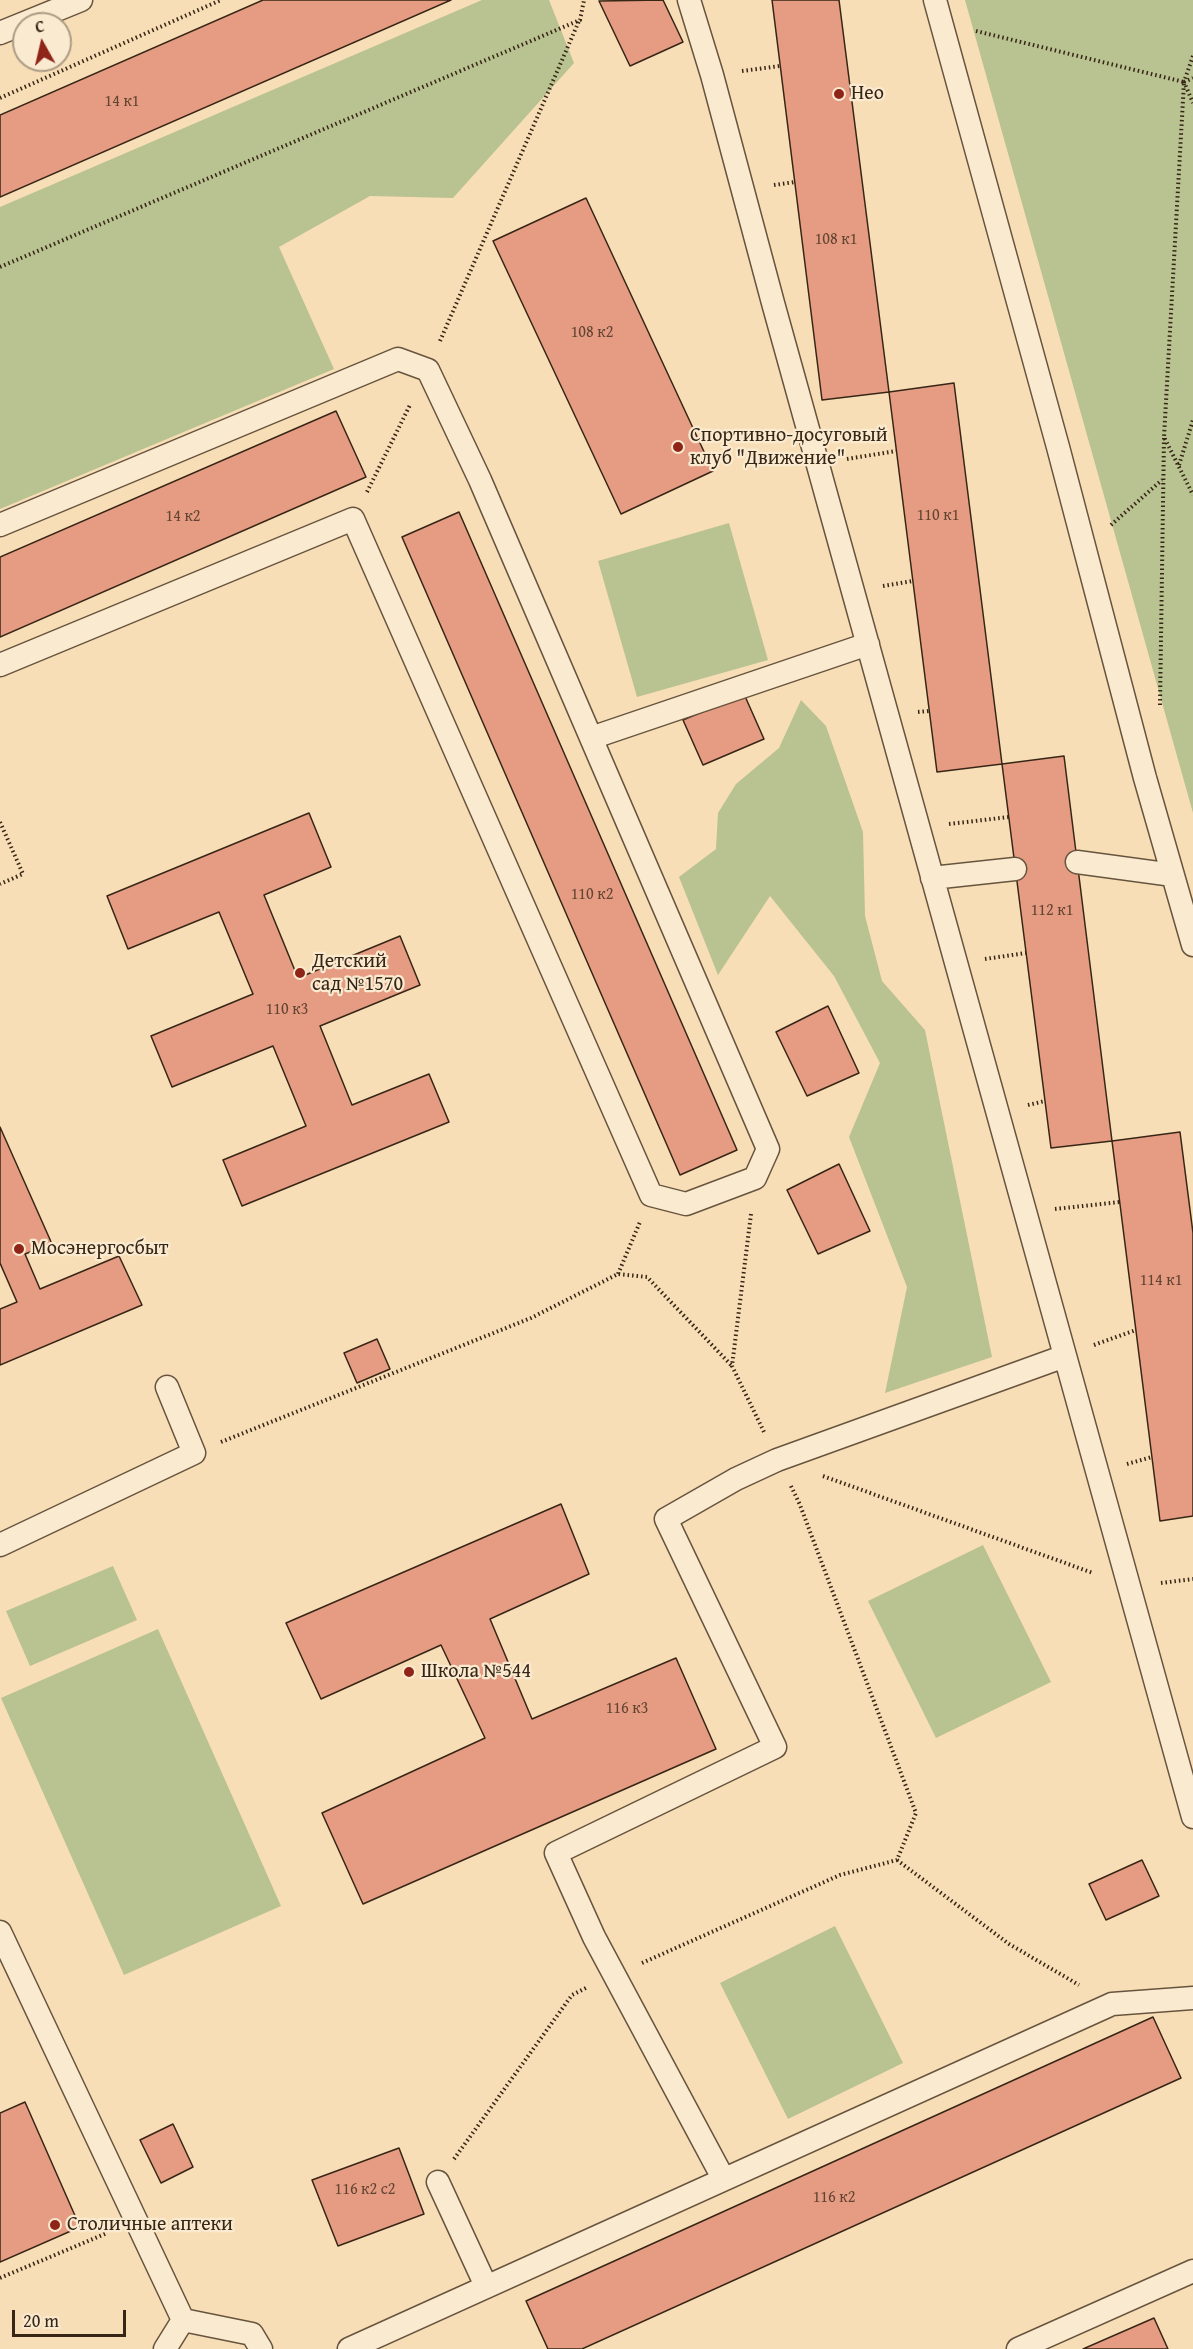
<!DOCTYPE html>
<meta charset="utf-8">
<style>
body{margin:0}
#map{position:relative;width:1193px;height:2349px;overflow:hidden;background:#f8deb6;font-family:"Gentium Book Plus",serif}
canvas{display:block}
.north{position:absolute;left:12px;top:12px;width:60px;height:60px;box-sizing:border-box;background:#faead0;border:2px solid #ac9c86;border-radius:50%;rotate:352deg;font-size:16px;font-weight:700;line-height:24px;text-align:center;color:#372616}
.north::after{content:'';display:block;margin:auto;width:21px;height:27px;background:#8f2418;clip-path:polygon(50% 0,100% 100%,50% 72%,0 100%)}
.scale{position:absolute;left:12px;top:2310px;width:114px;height:27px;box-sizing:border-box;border:3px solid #372616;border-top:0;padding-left:8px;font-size:18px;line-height:21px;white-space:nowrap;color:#372616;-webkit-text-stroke:4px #faead0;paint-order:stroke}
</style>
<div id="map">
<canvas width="1193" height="2349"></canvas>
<div class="north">С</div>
<div class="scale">20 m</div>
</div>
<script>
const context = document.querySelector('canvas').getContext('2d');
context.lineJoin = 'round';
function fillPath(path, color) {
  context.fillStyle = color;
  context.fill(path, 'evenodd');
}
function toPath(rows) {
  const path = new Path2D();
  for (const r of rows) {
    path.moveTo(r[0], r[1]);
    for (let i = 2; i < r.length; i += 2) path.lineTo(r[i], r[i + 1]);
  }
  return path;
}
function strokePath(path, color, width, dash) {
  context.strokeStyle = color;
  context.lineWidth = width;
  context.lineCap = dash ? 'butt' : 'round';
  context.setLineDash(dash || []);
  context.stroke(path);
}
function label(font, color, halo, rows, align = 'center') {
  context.font = font + ' "Gentium Book Plus",serif';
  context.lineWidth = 4.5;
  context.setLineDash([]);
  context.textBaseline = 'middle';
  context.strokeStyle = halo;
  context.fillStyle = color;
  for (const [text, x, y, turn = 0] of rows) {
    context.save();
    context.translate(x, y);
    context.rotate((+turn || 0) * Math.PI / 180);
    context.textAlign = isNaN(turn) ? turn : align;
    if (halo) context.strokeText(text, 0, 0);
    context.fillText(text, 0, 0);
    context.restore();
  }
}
fillPath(toPath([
 [482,0,549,0,574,63,453,198,370,196,279,247,334,369,0,509,0,207],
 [965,0,1193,0,1193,813],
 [729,523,768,660,637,697,598,561],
 [801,700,826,726,863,832,865,916,882,981,925,1030,992,1357,885,1393,907,1287,849,1137,880,1063,834,976,770,896,718,975,679,877,716,849,718,813,736,784,779,748],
 [983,1545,1051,1682,936,1738,868,1601],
 [113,1566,137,1620,30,1666,6,1611],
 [158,1629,281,1906,124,1975,1,1698],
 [835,1926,903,2063,788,2119,720,1983]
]), '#b9c291');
const building = toPath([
 [263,0,451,0,0,197,0,115,263,0],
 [663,0,683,42,630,66,599,1,663,0],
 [772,0,839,0,889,392,822,400,772,0],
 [586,198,713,471,621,514,493,241,586,198],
 [954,383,1002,764,937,772,889,392,954,383],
 [336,411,366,477,0,637,0,557,336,411],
 [459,512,737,1150,680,1175,402,537,459,512],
 [744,694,764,739,703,765,683,720,744,694],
 [1064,756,1112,1141,1051,1148,1002,764,1064,756],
 [309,813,331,867,264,895,298,978,400,936,420,985,320,1026,352,1105,429,1074,449,1122,242,1206,223,1160,306,1126,273,1046,172,1087,151,1036,253,994,219,912,128,949,107,896,309,813],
 [828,1006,859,1073,807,1096,776,1032,828,1006],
 [0,1127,52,1244,25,1254,40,1289,119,1256,142,1305,0,1365,0,1309,17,1302,0,1263,0,1127],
 [1180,1132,1193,1233,1193,1516,1160,1521,1112,1141,1180,1132],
 [839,1164,870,1231,818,1254,787,1190,839,1164],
 [377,1339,390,1369,357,1383,344,1353,377,1339],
 [561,1504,589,1574,490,1619,532,1719,676,1658,716,1749,363,1904,322,1813,485,1738,441,1645,321,1699,286,1623,561,1504],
 [1142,1860,1159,1896,1106,1920,1089,1884,1142,1860],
 [1153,2017,1181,2078,582,2349,548,2349,526,2301,1153,2017],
 [25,2102,80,2227,0,2262,0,2113,25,2102],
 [173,2124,193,2167,161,2183,140,2140,173,2124],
 [399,2148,424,2214,338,2246,312,2180,399,2148],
 [1154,2318,1168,2349,1083,2349,1154,2318]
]);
fillPath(building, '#e59c83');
strokePath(building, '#372616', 1.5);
const lane = toPath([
 [689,0,712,75,773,303,1193,1817],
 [935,0,1058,447,1145,778,1193,945],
 [0,33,81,0],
 [0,525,398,359,428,370,480,480,768,1149,755,1178,686,1204,651,1195,353,519,0,665],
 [591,738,868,644],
 [1077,862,1173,875],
 [932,878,1015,869],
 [0,1545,194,1453,167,1387],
 [0,1932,183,2320,252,2334,261,2349],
 [723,2178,594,1937,556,1853,775,1747,666,1519,736,1479,777,1460,1065,1356],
 [438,2182,486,2286],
 [165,2349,183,2320],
 [349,2349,1112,2004,1193,1998],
 [1018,2349,1193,2271]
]);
strokePath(lane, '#67543e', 25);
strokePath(toPath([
 [976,31,1184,82,1164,437,1193,495],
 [1193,56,1184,82,1193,103],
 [742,71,780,66],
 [1184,82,1193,78],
 [0,98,221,0],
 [774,185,795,182],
 [0,267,580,20,584,0],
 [440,341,579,21],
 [847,459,896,451],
 [1179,465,1193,420],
 [367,492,410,405],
 [1111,525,1162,480],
 [883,586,913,581],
 [1160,705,1164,437],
 [918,712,929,711],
 [0,822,23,874,0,884],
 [949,824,1009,817],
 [985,959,1026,953],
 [1028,1105,1045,1101],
 [1055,1209,1120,1202],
 [751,1214,732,1366,764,1432],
 [618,1274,640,1222],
 [1094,1345,1136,1330],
 [221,1442,531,1318,618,1274,647,1277,732,1366],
 [1127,1464,1152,1457],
 [823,1476,1093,1573],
 [1161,1583,1193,1579],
 [897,1860,1009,1944,1079,1985],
 [642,1963,840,1875,897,1860,916,1813,800,1505,791,1486],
 [454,2159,572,1995,586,1988],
 [0,2278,107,2233]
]), '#372616', 4, [1.5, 3]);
strokePath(lane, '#faead0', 22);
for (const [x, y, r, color] of [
 [839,94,6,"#8f2418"],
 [678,447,6,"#8f2418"],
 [300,973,6,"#8f2418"],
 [19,1249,6,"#8f2418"],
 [409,1672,6,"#8f2418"],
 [55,2225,6,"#8f2418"]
]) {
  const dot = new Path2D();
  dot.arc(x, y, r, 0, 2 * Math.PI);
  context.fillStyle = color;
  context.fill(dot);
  strokePath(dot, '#faead0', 2);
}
label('16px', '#624431', null, [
 ["14 к1",122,102],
 ["108 к1",836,240],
 ["108 к2",592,333],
 ["110 к1",938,516],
 ["14 к2",183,517],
 ["110 к2",592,895],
 ["112 к1",1052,911],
 ["110 к3",287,1010],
 ["114 к1",1161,1281],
 ["116 к3",627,1709],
 ["116 к2 с2",365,2190],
 ["116 к2",834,2198]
]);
label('20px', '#372616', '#faead0', [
 ["Нео",851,94],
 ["Спортивно-досуговый",690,436],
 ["клуб \"Движение\"",690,459],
 ["Детский",312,962],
 ["сад №1570",312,985],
 ["Мосэнергосбыт",31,1249],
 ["Школа №544",421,1672],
 ["Столичные аптеки",67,2225]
], 'left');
</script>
